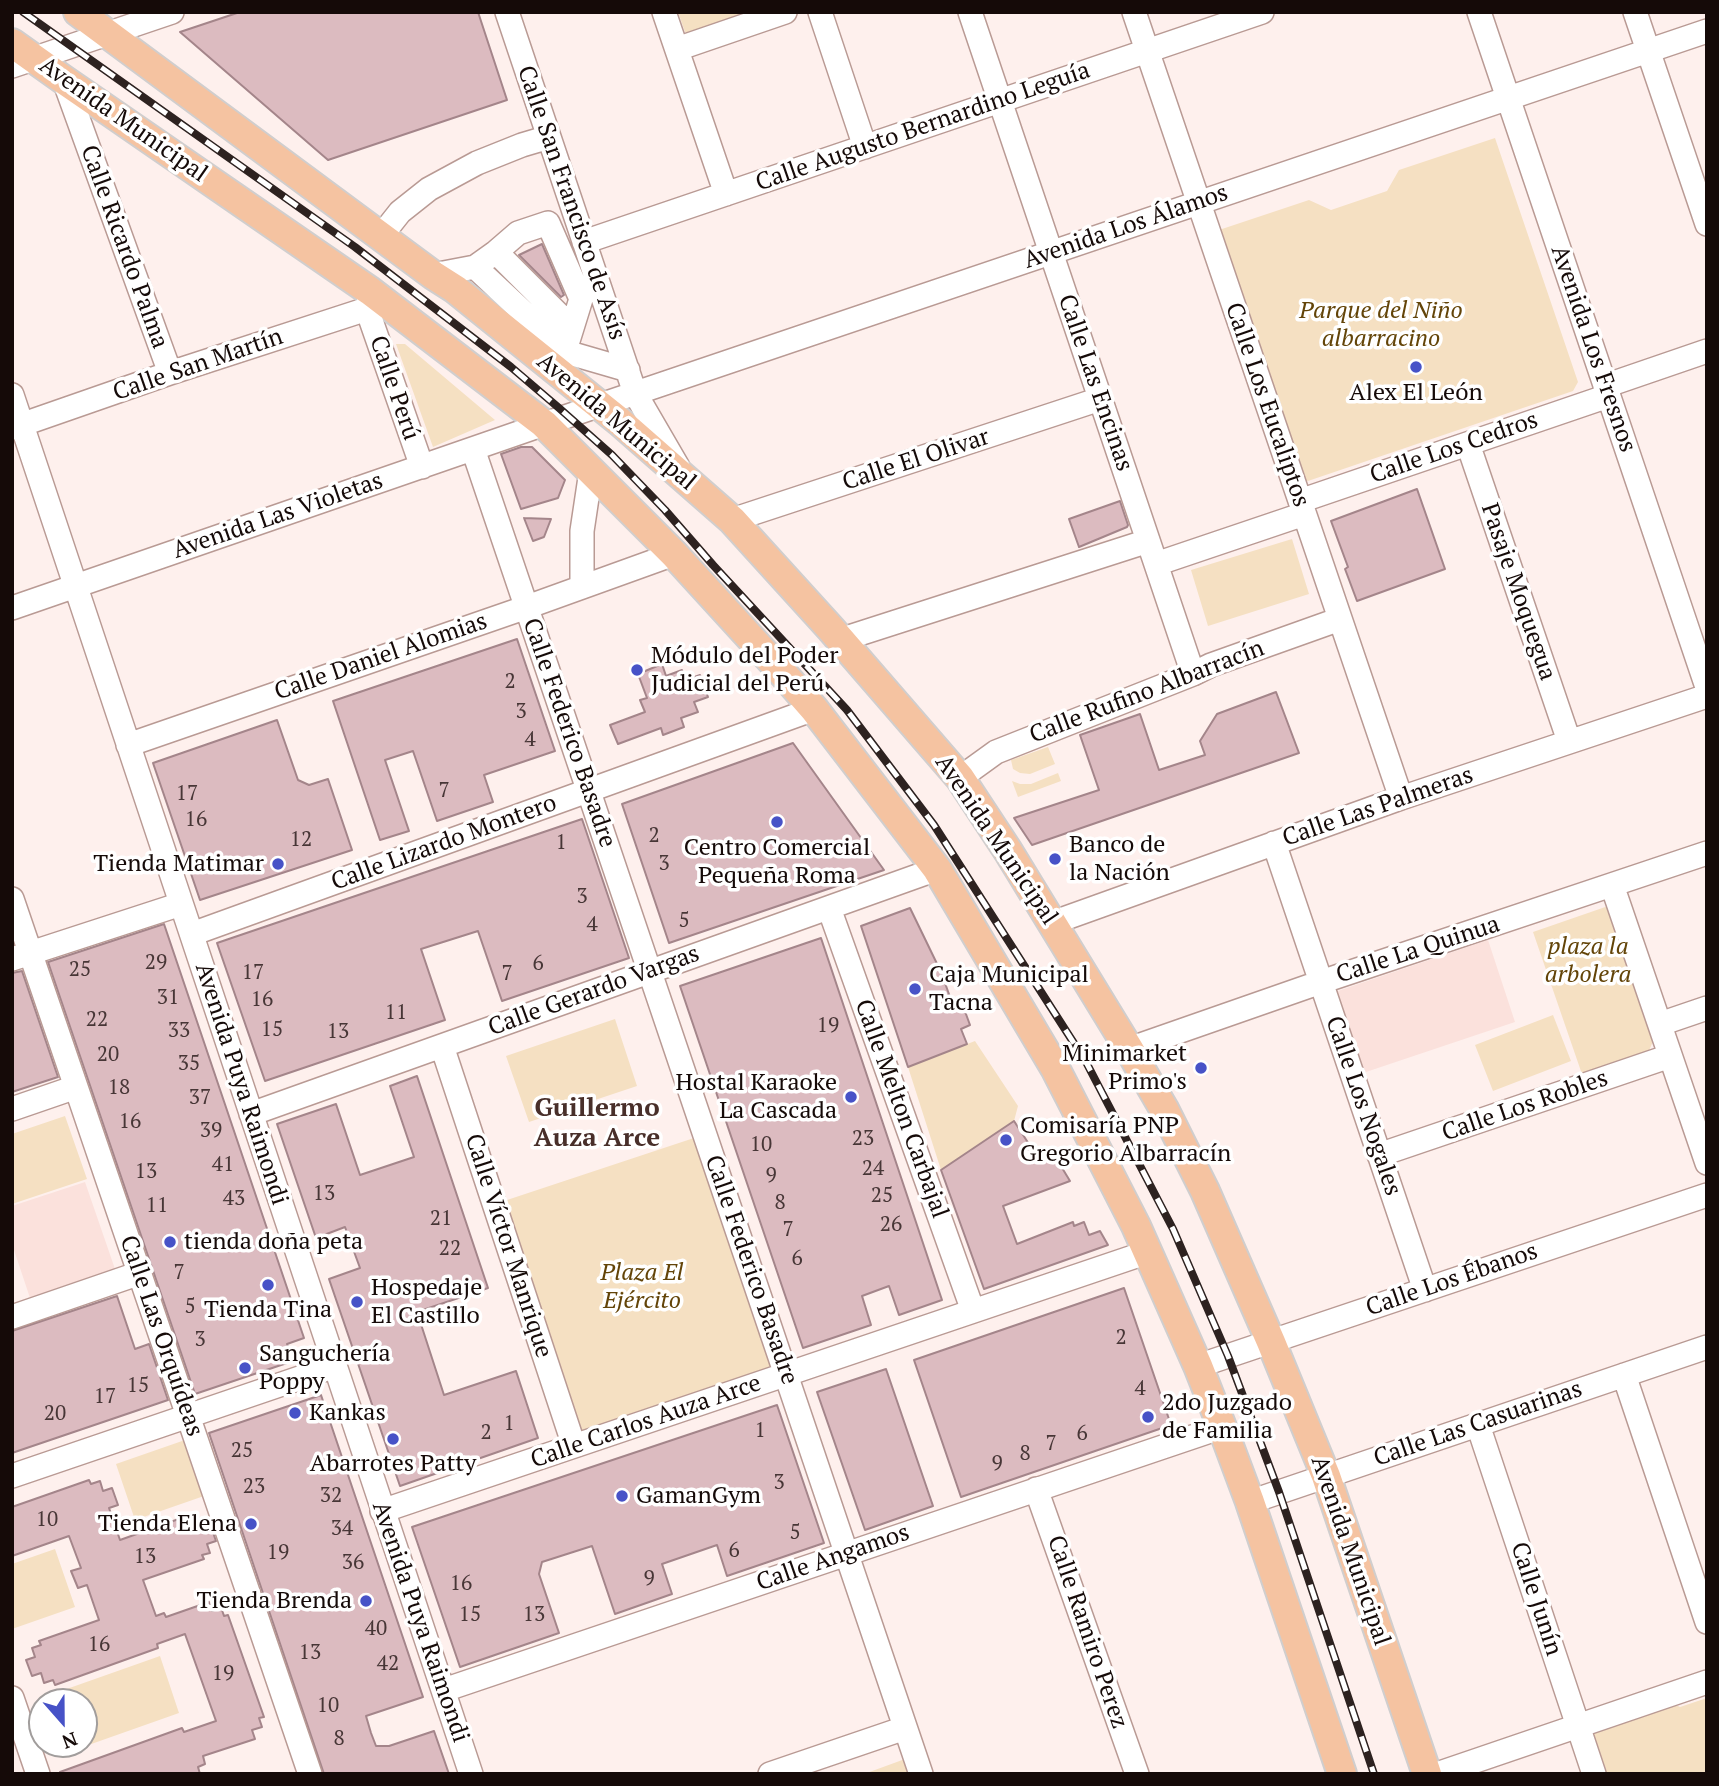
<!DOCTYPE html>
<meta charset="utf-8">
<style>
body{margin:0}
#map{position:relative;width:1719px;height:1786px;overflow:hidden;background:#fef0ed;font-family:"PT Serif",serif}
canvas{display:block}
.frame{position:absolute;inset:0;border:14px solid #150a08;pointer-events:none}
.north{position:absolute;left:28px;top:1688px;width:70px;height:70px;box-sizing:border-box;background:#fff;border:2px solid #a19d9c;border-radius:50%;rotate:159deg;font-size:19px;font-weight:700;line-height:28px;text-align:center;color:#150a08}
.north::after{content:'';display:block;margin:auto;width:24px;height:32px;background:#4752c7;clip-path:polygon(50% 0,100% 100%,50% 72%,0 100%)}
</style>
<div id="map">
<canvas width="1719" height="1786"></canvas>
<div class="frame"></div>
<div class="north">N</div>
</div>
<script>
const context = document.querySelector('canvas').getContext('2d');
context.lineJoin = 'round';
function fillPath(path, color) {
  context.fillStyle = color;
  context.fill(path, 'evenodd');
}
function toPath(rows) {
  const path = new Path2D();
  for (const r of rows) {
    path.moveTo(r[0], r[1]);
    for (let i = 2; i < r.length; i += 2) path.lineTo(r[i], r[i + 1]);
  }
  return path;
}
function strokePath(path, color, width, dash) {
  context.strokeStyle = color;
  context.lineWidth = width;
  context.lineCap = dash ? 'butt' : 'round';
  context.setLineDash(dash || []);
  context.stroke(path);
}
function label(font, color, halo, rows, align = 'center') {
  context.font = font + ' "PT Serif",serif';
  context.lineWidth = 7;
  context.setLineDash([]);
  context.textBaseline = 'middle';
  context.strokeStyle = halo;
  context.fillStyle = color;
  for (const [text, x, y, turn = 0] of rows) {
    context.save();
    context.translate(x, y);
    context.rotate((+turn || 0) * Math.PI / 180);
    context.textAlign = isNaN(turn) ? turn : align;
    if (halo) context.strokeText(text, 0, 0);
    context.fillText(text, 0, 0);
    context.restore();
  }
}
fillPath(toPath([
 [1488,940,1515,1022,1363,1073,1335,992],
 [85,1182,115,1269,30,1298,12,1244,12,1206]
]), '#fbe1dc');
fillPath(toPath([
 [678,12,755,12,692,35,685,32],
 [1495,138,1578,382,1573,391,1305,482,1219,230,1309,200,1331,210,1387,191,1399,170],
 [396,344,405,344,495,420,433,447],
 [1292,539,1309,594,1208,626,1191,570],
 [1048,747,1055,764,1030,774,1020,773,1013,769,1011,760],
 [1058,773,1061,781,1018,797,1012,781,1020,784,1031,784],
 [1614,904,1656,1034,1646,1058,1584,1080,1533,932],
 [1553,1015,1571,1061,1493,1091,1475,1045],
 [615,1019,637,1086,529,1122,506,1056],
 [975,1041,1018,1106,1014,1121,941,1170,908,1067],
 [65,1116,87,1179,12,1204,12,1134],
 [703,1135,779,1366,580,1431,504,1201],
 [185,1440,204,1496,135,1520,116,1464],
 [55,1549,75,1607,12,1629,12,1564],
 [160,1656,179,1713,80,1748,79,1744,84,1744,84,1702,64,1702,61,1691],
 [1707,1698,1707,1774,1603,1774,1591,1741,1596,1730,1674,1704,1680,1707],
 [905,1759,910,1774,864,1774]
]), '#f5e0c2');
const building = toPath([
 [240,12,478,12,507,100,328,160,180,32,240,12],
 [542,244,564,295,561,297,519,255,542,244],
 [521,447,532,447,565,480,558,498,521,509,501,454,521,447],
 [1417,489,1445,569,1357,601,1345,569,1348,567,1331,521,1417,489],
 [1120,501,1128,525,1127,527,1079,547,1069,519,1120,501],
 [524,518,551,519,544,537,533,541,524,518],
 [517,639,555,751,484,775,493,802,437,821,413,751,385,760,409,831,380,840,333,701,517,639],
 [662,664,666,676,682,670,686,680,700,675,708,697,694,702,698,712,681,718,684,727,663,735,661,728,618,744,610,725,645,712,640,700,647,698,638,674,662,664],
 [1276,692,1299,753,1032,845,1014,818,1099,790,1080,735,1140,714,1159,770,1205,755,1200,741,1217,714,1276,692],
 [277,720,298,780,309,785,328,779,352,850,200,900,153,763,277,720],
 [793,743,884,870,669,943,622,804,793,743],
 [582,819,629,958,502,1001,478,931,421,949,445,1020,265,1081,217,943,582,819],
 [910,908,941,972,954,1008,963,1006,970,1025,961,1029,967,1044,908,1067,861,926,910,908],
 [164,924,304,1338,287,1344,293,1361,195,1394,48,962,164,924],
 [821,938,942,1300,899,1315,889,1286,862,1296,871,1325,803,1348,680,986,821,938],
 [22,971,58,1077,12,1092,12,973,22,971],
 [417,1076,488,1288,417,1312,444,1395,516,1371,538,1438,400,1486,329,1279,360,1268,345,1227,316,1238,277,1124,336,1104,360,1175,414,1157,390,1086,417,1076],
 [1014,1121,1038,1158,1053,1153,1070,1181,1003,1206,1017,1244,1073,1222,1074,1226,1084,1222,1089,1235,1100,1231,1108,1245,984,1289,941,1170,1014,1121],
 [1124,1288,1171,1425,961,1497,914,1360,1124,1288],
 [117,1296,135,1349,149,1344,168,1400,12,1453,12,1331,117,1296],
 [886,1369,933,1506,865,1530,817,1392,886,1369],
 [321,1395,423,1697,366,1716,371,1733,376,1746,389,1746,434,1731,449,1774,324,1774,209,1433,321,1395],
 [777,1405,824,1543,727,1576,717,1545,662,1564,672,1594,615,1614,592,1546,542,1562,539,1574,559,1633,460,1667,412,1527,777,1405],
 [89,1480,91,1484,100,1481,103,1491,112,1488,118,1505,109,1508,120,1540,187,1516,189,1520,198,1517,202,1527,210,1524,216,1541,207,1544,210,1553,202,1555,204,1559,143,1580,156,1616,164,1613,166,1617,209,1602,212,1611,221,1607,224,1616,228,1615,264,1717,259,1718,262,1727,252,1730,255,1739,203,1756,205,1764,198,1767,200,1774,60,1774,60,1772,182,1728,184,1732,216,1721,185,1634,157,1644,158,1648,55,1685,53,1680,44,1683,41,1673,32,1676,26,1660,35,1657,32,1648,41,1645,39,1641,99,1620,87,1585,78,1588,71,1571,81,1568,69,1536,12,1556,12,1507,89,1480]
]);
fillPath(building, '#dcbbc0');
strokePath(building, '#a4858a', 2);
const minor = toPath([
 [507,12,635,393,678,467],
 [664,12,726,194],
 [820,12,865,147],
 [970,12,1193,674],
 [1134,12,1401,798],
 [1479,12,1707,687],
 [1635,12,1707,224],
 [677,49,785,12],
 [12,66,172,12],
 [64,80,170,373],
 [381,236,400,212,429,189,477,163,522,145,549,137],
 [584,242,1262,12],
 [496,252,518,233,548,223,581,299,572,328],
 [475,267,566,352,628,370],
 [433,275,475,267,496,252,572,328,558,373],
 [370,294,367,309,422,467],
 [1605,386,1707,351],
 [12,395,471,1774],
 [12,428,170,373,367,309],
 [1468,444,1569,741],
 [473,449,921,1774],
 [1300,501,1608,396],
 [732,520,1100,399],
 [1156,564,1304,514],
 [582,587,582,531,591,471],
 [12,608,556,420,1707,31],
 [840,640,1148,541],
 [128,745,527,607,674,554],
 [960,778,996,752,1193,674,1211,665,1340,619],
 [1274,843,1425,1290],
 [1612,885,1707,1163],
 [12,899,310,1774],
 [829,908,973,1311],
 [1052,923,1401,798,1707,696],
 [192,934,814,709],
 [12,959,181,904],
 [1660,1024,1707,1008],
 [442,1046,574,1446],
 [1129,1049,1321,982,1707,853],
 [12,1109,76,1087],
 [251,1114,937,869],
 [1379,1155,1670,1056],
 [12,1317,140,1273],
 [1198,1366,1707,1195],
 [1624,1375,1707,1622],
 [1478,1425,1594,1774],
 [12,1476,335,1366],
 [1036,1489,1137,1774],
 [1250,1502,1707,1347],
 [382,1511,1148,1252],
 [444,1690,1222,1427],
 [12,1698,38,1774],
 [770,1774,905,1728],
 [1437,1774,1707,1682]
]);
const major = toPath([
 [78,12,433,275,455,289,619,421,732,520,831,629,960,778,1008,851,1129,1049,1164,1109,1205,1191,1271,1342,1326,1476,1427,1774],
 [12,43,64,80,370,291,544,424,674,554,779,669,814,709,937,869,1055,1068,1136,1226,1198,1366,1222,1427,1250,1502,1342,1774]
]);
strokePath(minor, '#b99a94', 26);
strokePath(major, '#d0cece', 32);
strokePath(minor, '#fff', 23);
strokePath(major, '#f5c3a1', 28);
const rail = toPath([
 [23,12,355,247,511,367,559,408,612,455,665,510,713,565,847,710,934,825,1086,1062,1173,1229,1228,1356,1279,1492,1374,1774]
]);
strokePath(rail, '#2d2220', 8);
strokePath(rail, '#fff', 5, [16]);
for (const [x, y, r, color] of [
 [1416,367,7,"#4752c7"],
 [637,670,7,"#4752c7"],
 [777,822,7,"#4752c7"],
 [1055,859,7,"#4752c7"],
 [278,864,7,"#4752c7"],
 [915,989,7,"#4752c7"],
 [1201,1068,7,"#4752c7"],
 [851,1097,7,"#4752c7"],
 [1006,1140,7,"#4752c7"],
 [170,1242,7,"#4752c7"],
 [268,1285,7,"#4752c7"],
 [357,1302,7,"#4752c7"],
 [245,1368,7,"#4752c7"],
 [295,1413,7,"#4752c7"],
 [1148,1417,7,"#4752c7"],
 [393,1439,7,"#4752c7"],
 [622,1496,7,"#4752c7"],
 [251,1524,7,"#4752c7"],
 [366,1601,7,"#4752c7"]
]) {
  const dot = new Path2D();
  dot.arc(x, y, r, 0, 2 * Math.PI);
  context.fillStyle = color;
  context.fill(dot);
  strokePath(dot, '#fff', 2.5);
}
label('21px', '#473636', null, [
 ["2",510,682],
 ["3",521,712],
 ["4",530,740],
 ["7",444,791],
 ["17",187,794],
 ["16",196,820],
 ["2",654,836],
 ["12",301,840],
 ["1",561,843],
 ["3",664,864],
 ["3",582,897],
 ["5",684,921],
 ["4",592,925],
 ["29",156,963],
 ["6",538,964],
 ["25",80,970],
 ["17",253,973],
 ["7",507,974],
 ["31",168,998],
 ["16",262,1000],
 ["11",396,1013],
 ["22",97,1020],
 ["19",828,1026],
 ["15",272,1030],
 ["33",179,1031],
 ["13",338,1032],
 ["20",108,1055],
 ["35",189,1064],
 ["18",119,1088],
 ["37",200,1098],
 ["16",130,1122],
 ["39",211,1131],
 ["23",863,1139],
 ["10",761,1145],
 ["41",223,1165],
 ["24",873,1169],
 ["13",146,1172],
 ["9",771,1176],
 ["13",324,1194],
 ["25",882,1196],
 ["43",234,1199],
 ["8",780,1203],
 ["11",157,1206],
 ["21",441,1219],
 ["26",891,1225],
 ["7",788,1230],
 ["22",450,1249],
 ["6",797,1259],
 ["7",179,1273],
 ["5",190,1307],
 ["2",1121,1338],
 ["3",200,1340],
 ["15",138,1386],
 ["4",1140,1389],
 ["17",105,1397],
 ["20",55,1414],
 ["1",509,1424],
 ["1",760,1431],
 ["2",486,1433],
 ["6",1082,1434],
 ["7",1051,1444],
 ["25",242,1451],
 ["8",1025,1454],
 ["9",997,1464],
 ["3",779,1483],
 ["23",254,1487],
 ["32",331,1496],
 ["10",47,1520],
 ["34",342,1529],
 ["5",795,1533],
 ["6",734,1551],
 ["19",278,1553],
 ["13",145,1557],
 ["36",353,1563],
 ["9",649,1579],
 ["16",461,1584],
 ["15",470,1615],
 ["13",534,1615],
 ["40",376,1629],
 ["16",99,1645],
 ["13",310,1653],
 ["42",388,1664],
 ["19",223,1674],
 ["10",328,1706],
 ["8",339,1739]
]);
label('24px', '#150a08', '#fff', [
 ["Avenida Municipal",123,120,35],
 ["Calle Augusto Bernardino Leguía",923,127,-19],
 ["Calle San Francisco de Asís",571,203,71],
 ["Avenida Los Álamos",1126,227,-19],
 ["Calle Ricardo Palma",124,247,70],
 ["Avenida Los Fresnos",1593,349,71],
 ["Calle San Martín",198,365,-19],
 ["Calle Las Encinas",1095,383,71],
 ["Calle Perú",394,388,71],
 ["Calle Los Eucaliptos",1267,405,71],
 ["Avenida Municipal",616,422,40],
 ["Calle Los Cedros",1454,448,-19],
 ["Calle El Olivar",916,460,-18],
 ["Avenida Las Violetas",278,516,-19],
 ["Pasaje Moquegua",1518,592,71],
 ["Calle Daniel Alomias",381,657,-19],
 ["Calle Rufino Albarracín",1147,692,-21],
 ["Calle Federico Basadre",569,733,71],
 ["Calle Las Palmeras",1378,807,-19],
 ["Avenida Municipal",996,840,56],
 ["Calle Lizardo Montero",444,843,-20],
 ["Calle La Quinua",1418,950,-18],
 ["Calle Gerardo Vargas",594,991,-20],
 ["Avenida Puya Raimondi",241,1084,72],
 ["Calle Los Nogales",1363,1106,71],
 ["Calle Los Robles",1525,1106,-19],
 ["Calle Melton Carbajal",901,1109,70],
 ["Calle Víctor Manrique",508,1246,72],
 ["Calle Federico Basadre",751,1270,71],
 ["Calle Los Ébanos",1452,1280,-19],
 ["Calle Las Orquídeas",161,1336,71],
 ["Calle Carlos Auza Arce",646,1422,-19],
 ["Calle Las Casuarinas",1478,1424,-19],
 ["Avenida Municipal",1350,1551,71],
 ["Calle Angamos",833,1558,-19],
 ["Calle Junín",1536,1599,72],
 ["Avenida Puya Raimondi",420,1622,71],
 ["Calle Ramiro Perez",1087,1632,71]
]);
label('italic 24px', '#634408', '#fff', [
 ["Parque del Niño",1381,311],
 ["albarracino",1381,339],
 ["plaza la",1588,947],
 ["arbolera",1588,975],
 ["Plaza El",642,1273],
 ["Ejército",642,1301]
]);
label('24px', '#150a08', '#fff', [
 ["Alex El León",1416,393,"center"],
 ["Módulo del Poder",651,656],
 ["Judicial del Perú",651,684],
 ["Banco de",1069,845],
 ["la Nación",1069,873],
 ["Centro Comercial",777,848,"center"],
 ["Pequeña Roma",777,876,"center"],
 ["Tienda Matimar",264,864,"right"],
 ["Caja Municipal",929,975],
 ["Tacna",929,1003],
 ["Minimarket",1187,1054,"right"],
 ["Primo's",1187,1082,"right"],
 ["Hostal Karaoke",837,1083,"right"],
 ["La Cascada",837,1111,"right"],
 ["Comisaría PNP",1020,1126],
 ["Gregorio Albarracín",1020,1154],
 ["tienda doña peta",184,1242],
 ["Hospedaje",371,1288],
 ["El Castillo",371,1316],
 ["Tienda Tina",268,1310,"center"],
 ["Sanguchería",259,1354],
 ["Poppy",259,1382],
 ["2do Juzgado",1162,1403],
 ["de Familia",1162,1431],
 ["Kankas",309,1413],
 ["Abarrotes Patty",393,1464,"center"],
 ["GamanGym",636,1496],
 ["Tienda Elena",237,1524,"right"],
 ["Tienda Brenda",352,1601,"right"]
], 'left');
label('bold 26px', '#482f2a', '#fff', [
 ["Guillermo",597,1109],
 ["Auza Arce",597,1139]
]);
</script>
